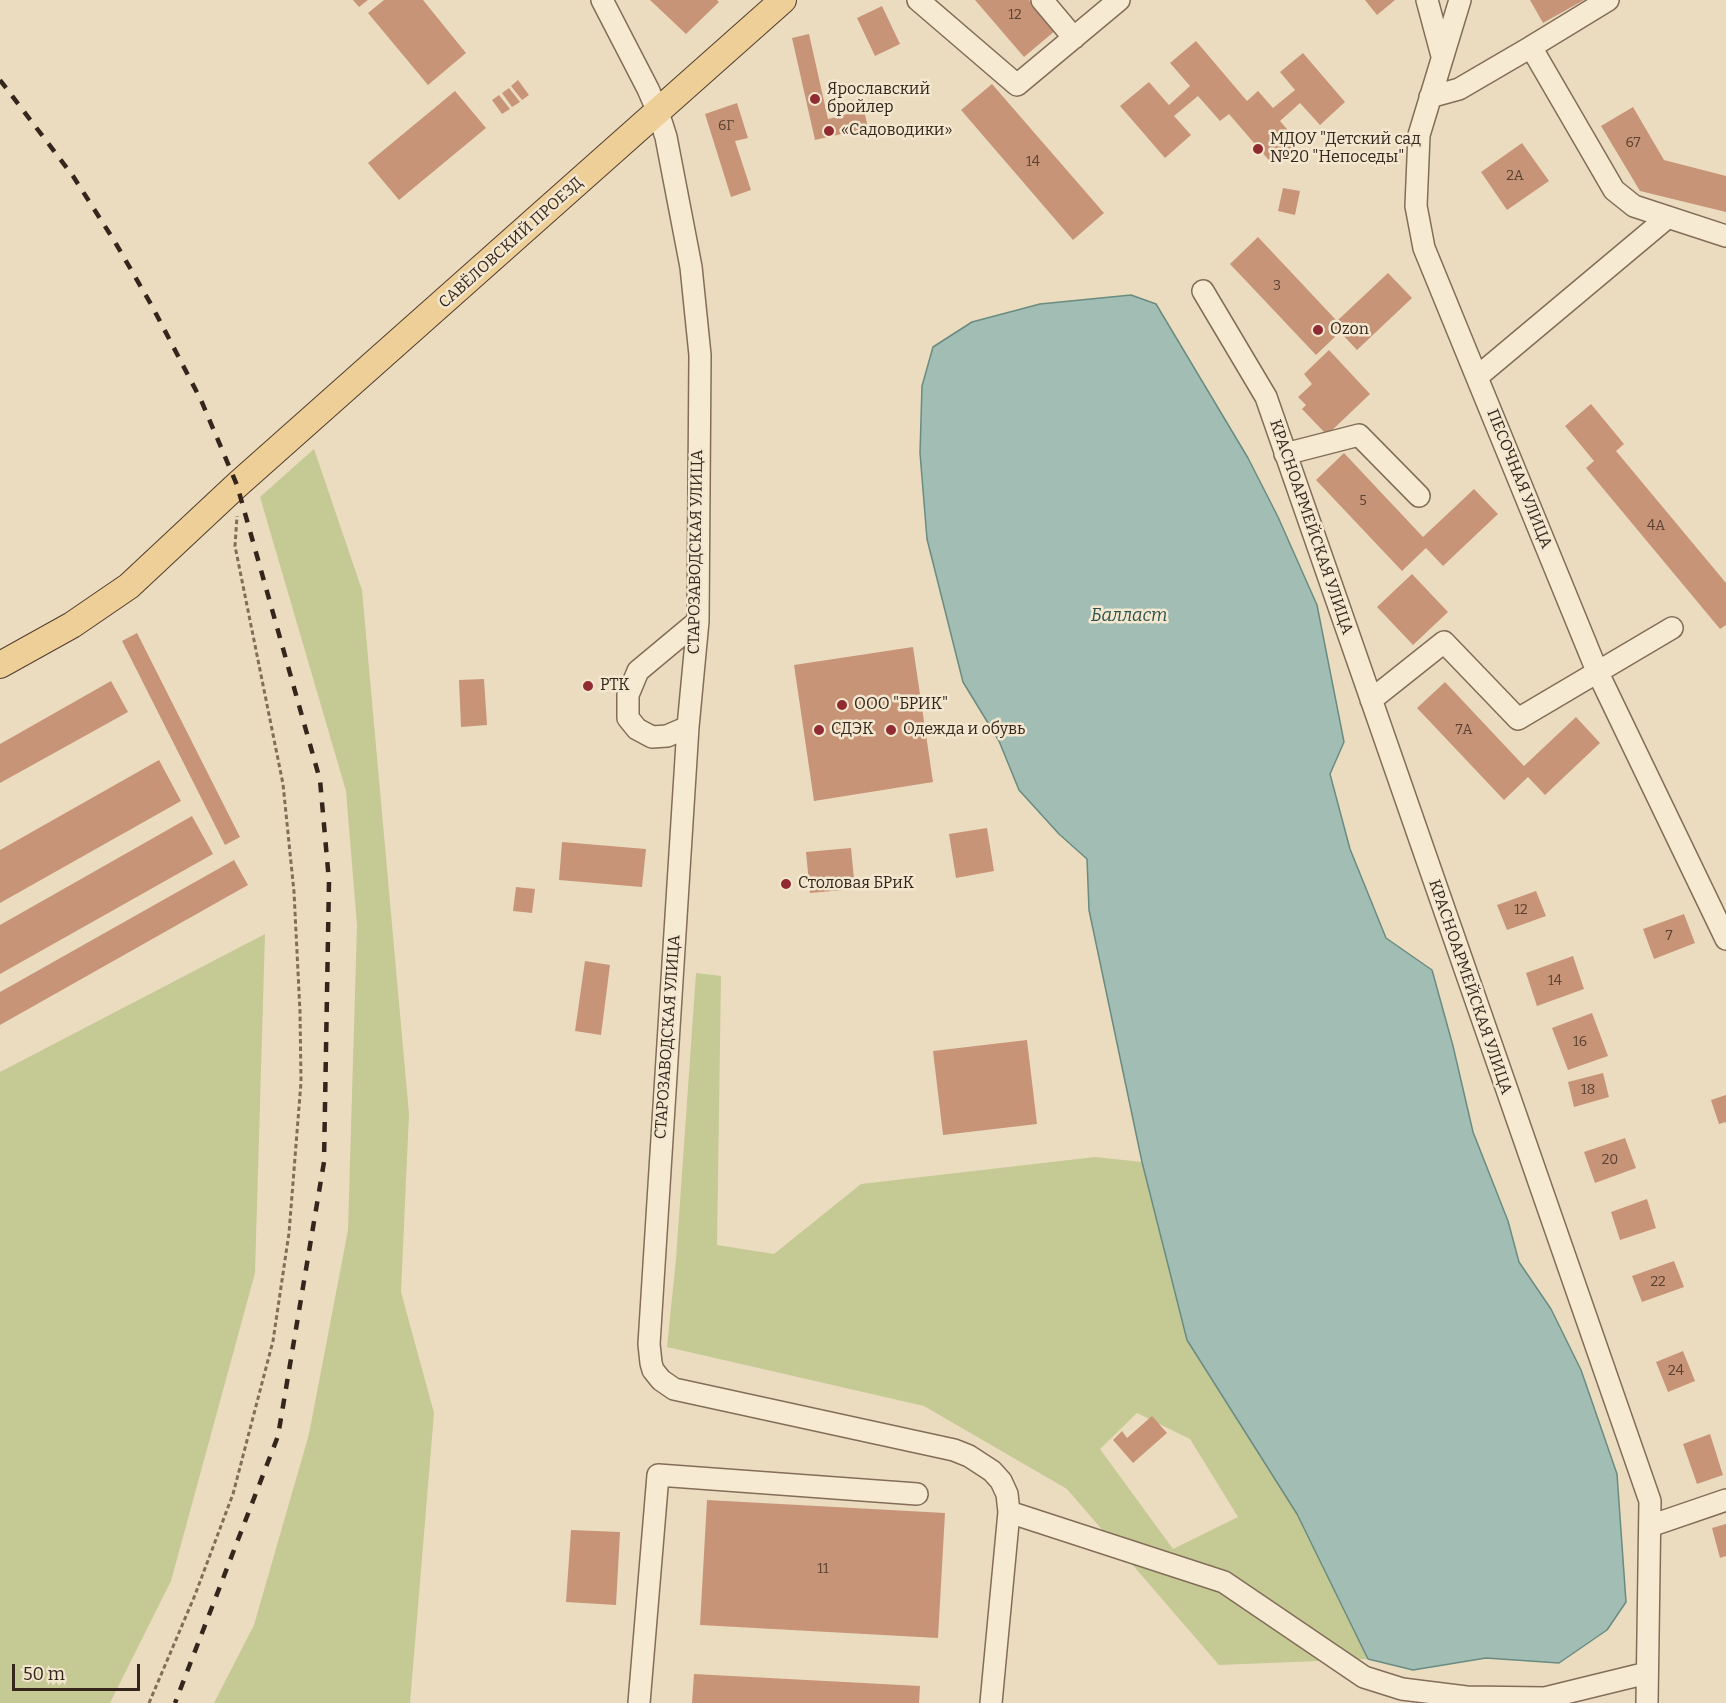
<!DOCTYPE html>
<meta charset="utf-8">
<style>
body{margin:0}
#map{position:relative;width:1726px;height:1703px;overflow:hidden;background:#ebdcc0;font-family:Bitter,serif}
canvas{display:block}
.scale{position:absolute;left:12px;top:1664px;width:128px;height:27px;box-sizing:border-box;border:3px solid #34261c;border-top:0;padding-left:8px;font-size:18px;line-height:21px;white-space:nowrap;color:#34261c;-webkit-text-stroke:4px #f3e7cf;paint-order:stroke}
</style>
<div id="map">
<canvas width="1726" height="1703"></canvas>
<div class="scale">50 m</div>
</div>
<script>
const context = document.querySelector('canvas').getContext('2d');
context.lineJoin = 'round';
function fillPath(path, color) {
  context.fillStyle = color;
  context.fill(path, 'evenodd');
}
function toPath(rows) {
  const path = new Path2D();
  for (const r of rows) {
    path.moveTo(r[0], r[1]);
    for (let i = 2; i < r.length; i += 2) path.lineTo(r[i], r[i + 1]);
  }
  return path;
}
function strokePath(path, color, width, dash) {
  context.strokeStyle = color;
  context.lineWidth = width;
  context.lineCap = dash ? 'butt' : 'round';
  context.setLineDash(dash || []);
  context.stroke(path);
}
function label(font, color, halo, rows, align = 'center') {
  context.font = font + ' Bitter,serif';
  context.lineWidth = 5;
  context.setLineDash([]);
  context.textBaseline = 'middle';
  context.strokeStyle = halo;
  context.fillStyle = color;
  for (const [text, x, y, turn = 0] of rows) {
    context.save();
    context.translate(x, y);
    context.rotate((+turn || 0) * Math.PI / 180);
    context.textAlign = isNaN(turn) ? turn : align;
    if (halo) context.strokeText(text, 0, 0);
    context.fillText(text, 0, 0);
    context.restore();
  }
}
fillPath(toPath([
 [314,449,362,590,409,1114,401,1292,434,1413,410,1703,214,1703,254,1625,309,1434,348,1230,357,925,346,791,260,497],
 [265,934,255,1273,171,1581,110,1703,0,1703,0,1072],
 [696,973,721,976,717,1245,774,1254,861,1184,1095,1157,1142,1162,1187,1340,1297,1514,1368,1659,1219,1665,1067,1489,924,1406,667,1347,676,1259],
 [1137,1413,1190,1439,1238,1517,1173,1549,1100,1449]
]), '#c5c994');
const water = toPath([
 [1131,295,1156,304,1248,458,1278,517,1317,605,1344,742,1330,774,1350,849,1386,938,1432,970,1453,1046,1473,1132,1508,1221,1519,1262,1551,1309,1581,1370,1617,1474,1626,1602,1607,1630,1559,1663,1486,1658,1413,1670,1368,1659,1297,1514,1187,1340,1142,1162,1089,910,1087,859,1059,834,1019,790,999,741,963,682,927,539,920,453,922,386,933,347,972,322,1040,304,1131,295]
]);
fillPath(water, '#a2beb4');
strokePath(water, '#6a8b81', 1.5);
fillPath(toPath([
 [353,0,368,0,359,7],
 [384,0,423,0,466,53,428,85,368,13],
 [650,0,717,0,719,2,686,34],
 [975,0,1029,0,1056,30,1024,57],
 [1365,0,1395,0,1377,15],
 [1530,0,1584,0,1543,23],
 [882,6,900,44,875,56,857,18],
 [809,34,828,119,864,110,868,128,815,140,792,38],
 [1196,41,1247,101,1258,91,1273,108,1295,90,1280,72,1303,53,1345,102,1320,125,1300,103,1280,121,1299,143,1273,165,1229,114,1220,121,1198,96,1174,116,1191,135,1165,158,1120,106,1149,82,1169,105,1190,86,1170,63],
 [518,80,529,95,522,100,511,86],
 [992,84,1104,213,1073,240,961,110],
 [509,88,520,102,512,107,502,93],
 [455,91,486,128,399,200,368,163],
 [499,95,510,109,502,114,492,100],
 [737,103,748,138,735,141,751,190,731,197,705,114],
 [1633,107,1664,160,1726,176,1726,212,1640,191,1601,126],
 [1522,143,1549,181,1507,210,1481,172],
 [1283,188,1300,191,1295,215,1278,211],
 [1258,237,1337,321,1388,273,1412,298,1357,350,1340,332,1316,355,1230,264],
 [1329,350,1370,394,1327,435,1302,409,1306,405,1298,397,1312,384,1304,374],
 [1591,404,1624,444,1616,451,1726,583,1726,625,1720,629,1586,468,1594,461,1565,426],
 [1344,453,1423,537,1474,489,1498,514,1443,566,1426,548,1402,571,1316,480],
 [1412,574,1448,612,1413,645,1377,607],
 [137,633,240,837,225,845,122,641],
 [913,647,933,782,814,801,794,665],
 [484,679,487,725,461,727,459,680],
 [111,681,128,712,0,783,0,744],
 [1445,682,1524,766,1576,717,1600,743,1545,795,1528,777,1504,800,1417,708],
 [159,760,181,801,0,903,0,850],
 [192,816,213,854,0,974,0,925],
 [987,828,994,871,956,878,949,834],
 [562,842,646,849,642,887,559,880],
 [851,848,855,889,810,893,806,852],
 [234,860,248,885,0,1025,0,992],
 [516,887,535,889,532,913,513,911],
 [1536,891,1546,916,1507,930,1497,905],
 [1684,914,1695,943,1654,959,1643,929],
 [1573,956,1584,989,1537,1006,1526,973],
 [585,961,610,965,601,1035,575,1031],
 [1592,1013,1608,1056,1568,1070,1552,1028],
 [1027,1040,1037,1124,943,1135,933,1051],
 [1603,1073,1609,1097,1574,1107,1568,1082],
 [1726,1095,1726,1122,1719,1124,1711,1100],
 [1625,1138,1636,1168,1595,1183,1584,1152],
 [1647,1199,1656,1228,1620,1240,1611,1212],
 [1674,1261,1684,1287,1642,1302,1632,1276],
 [1683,1351,1695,1381,1668,1392,1656,1362],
 [1152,1416,1167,1433,1133,1463,1113,1440,1122,1431,1127,1438],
 [1710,1434,1723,1475,1697,1484,1683,1444],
 [707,1500,945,1513,938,1638,700,1625],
 [1726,1524,1726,1556,1720,1558,1712,1528],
 [571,1530,620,1532,616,1605,566,1602],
 [694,1674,920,1686,919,1703,692,1703]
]), '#c89477');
const minor = toPath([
 [602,0,648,89,658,112,666,137,691,267,700,355,698,621,688,727,649,1344,651,1363,653,1370,661,1380,674,1389,954,1450,969,1456,992,1471,1001,1481,1007,1494,1009,1512,991,1703],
 [918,0,1017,85,1119,0],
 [1042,0,1074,38],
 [1427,0,1442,56],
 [1460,0,1419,135,1416,206,1424,248,1597,671,1726,939],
 [1531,47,1608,0],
 [1430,97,1459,89,1531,47,1614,190,1634,206,1726,236],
 [1203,291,1266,397,1650,1501,1647,1703],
 [1477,377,1668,217],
 [1285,454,1359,435,1419,496],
 [1371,700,1444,642,1518,719,1672,628],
 [688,727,667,736,652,737,637,729,628,718,628,695,638,671,698,621],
 [1009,1512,1224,1582,1364,1677,1402,1689,1466,1697,1545,1698,1647,1673],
 [1650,1526,1726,1500],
 [639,1703,658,1475,917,1494]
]);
const major = toPath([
 [0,665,72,625,129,586,237,485,783,0]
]);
strokePath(minor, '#836d59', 24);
strokePath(major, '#513c2d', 28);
strokePath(toPath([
 [149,1703,195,1595,233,1494,273,1341,289,1233,301,1082,300,1012,294,892,283,784,235,546,237,516]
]), '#836d59', 3, [4.5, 3]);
strokePath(minor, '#f7ead2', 21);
strokePath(major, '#eecf98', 26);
strokePath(toPath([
 [0,80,73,176,115,242,152,306,201,400,237,485,320,780,329,881,324,1162,278,1436,175,1703]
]), '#34261c', 4.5, [10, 10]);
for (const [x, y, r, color] of [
 [815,99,6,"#902b31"],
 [829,131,6,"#902b31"],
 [1258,149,6,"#902b31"],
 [1318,330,6,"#902b31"],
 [588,686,6,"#902b31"],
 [842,705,6,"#902b31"],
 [819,730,6,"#902b31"],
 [891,730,6,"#902b31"],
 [786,884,6,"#902b31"]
]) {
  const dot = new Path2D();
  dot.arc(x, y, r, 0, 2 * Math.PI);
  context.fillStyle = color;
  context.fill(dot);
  strokePath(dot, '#f3e7cf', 2);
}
label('14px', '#594233', null, [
 ["12",1015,15],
 ["6Г",726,126],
 ["67",1633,143],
 ["14",1033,162],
 ["2А",1515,176],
 ["3",1277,286],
 ["5",1363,501],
 ["4А",1656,526],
 ["7А",1464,730],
 ["12",1521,910],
 ["7",1669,936],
 ["14",1555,981],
 ["16",1580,1042],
 ["18",1588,1090],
 ["20",1610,1160],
 ["22",1658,1282],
 ["24",1676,1371],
 ["11",823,1569]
]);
label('16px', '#34261c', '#f3e7cf', [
 ["Ярославский",827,90],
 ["бройлер",827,108],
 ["«Садоводики»",841,131],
 ["МДОУ \"Детский сад",1270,140],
 ["№20 \"Непоседы\"",1270,158],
 ["Ozon",1330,330],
 ["РТК",600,686],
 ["ООО \"БРИК\"",854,705],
 ["СДЭК",831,730],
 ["Одежда и обувь",903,730],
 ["Столовая БРиК",798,884]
], 'left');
label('16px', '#34261c', '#f3e7cf', [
 ["САВЁЛОВСКИЙ ПРОЕЗД",511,243,-42],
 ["ПЕСОЧНАЯ УЛИЦА",1519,479,68],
 ["КРАСНОАРМЕЙСКАЯ УЛИЦА",1311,527,71],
 ["СТАРОЗАВОДСКАЯ УЛИЦА",696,552,-89],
 ["КРАСНОАРМЕЙСКАЯ УЛИЦА",1470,987,71],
 ["СТАРОЗАВОДСКАЯ УЛИЦА",668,1037,-86]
]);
label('italic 18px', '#2c534e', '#f3e7cf', [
 ["Балласт",1129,616]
]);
</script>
